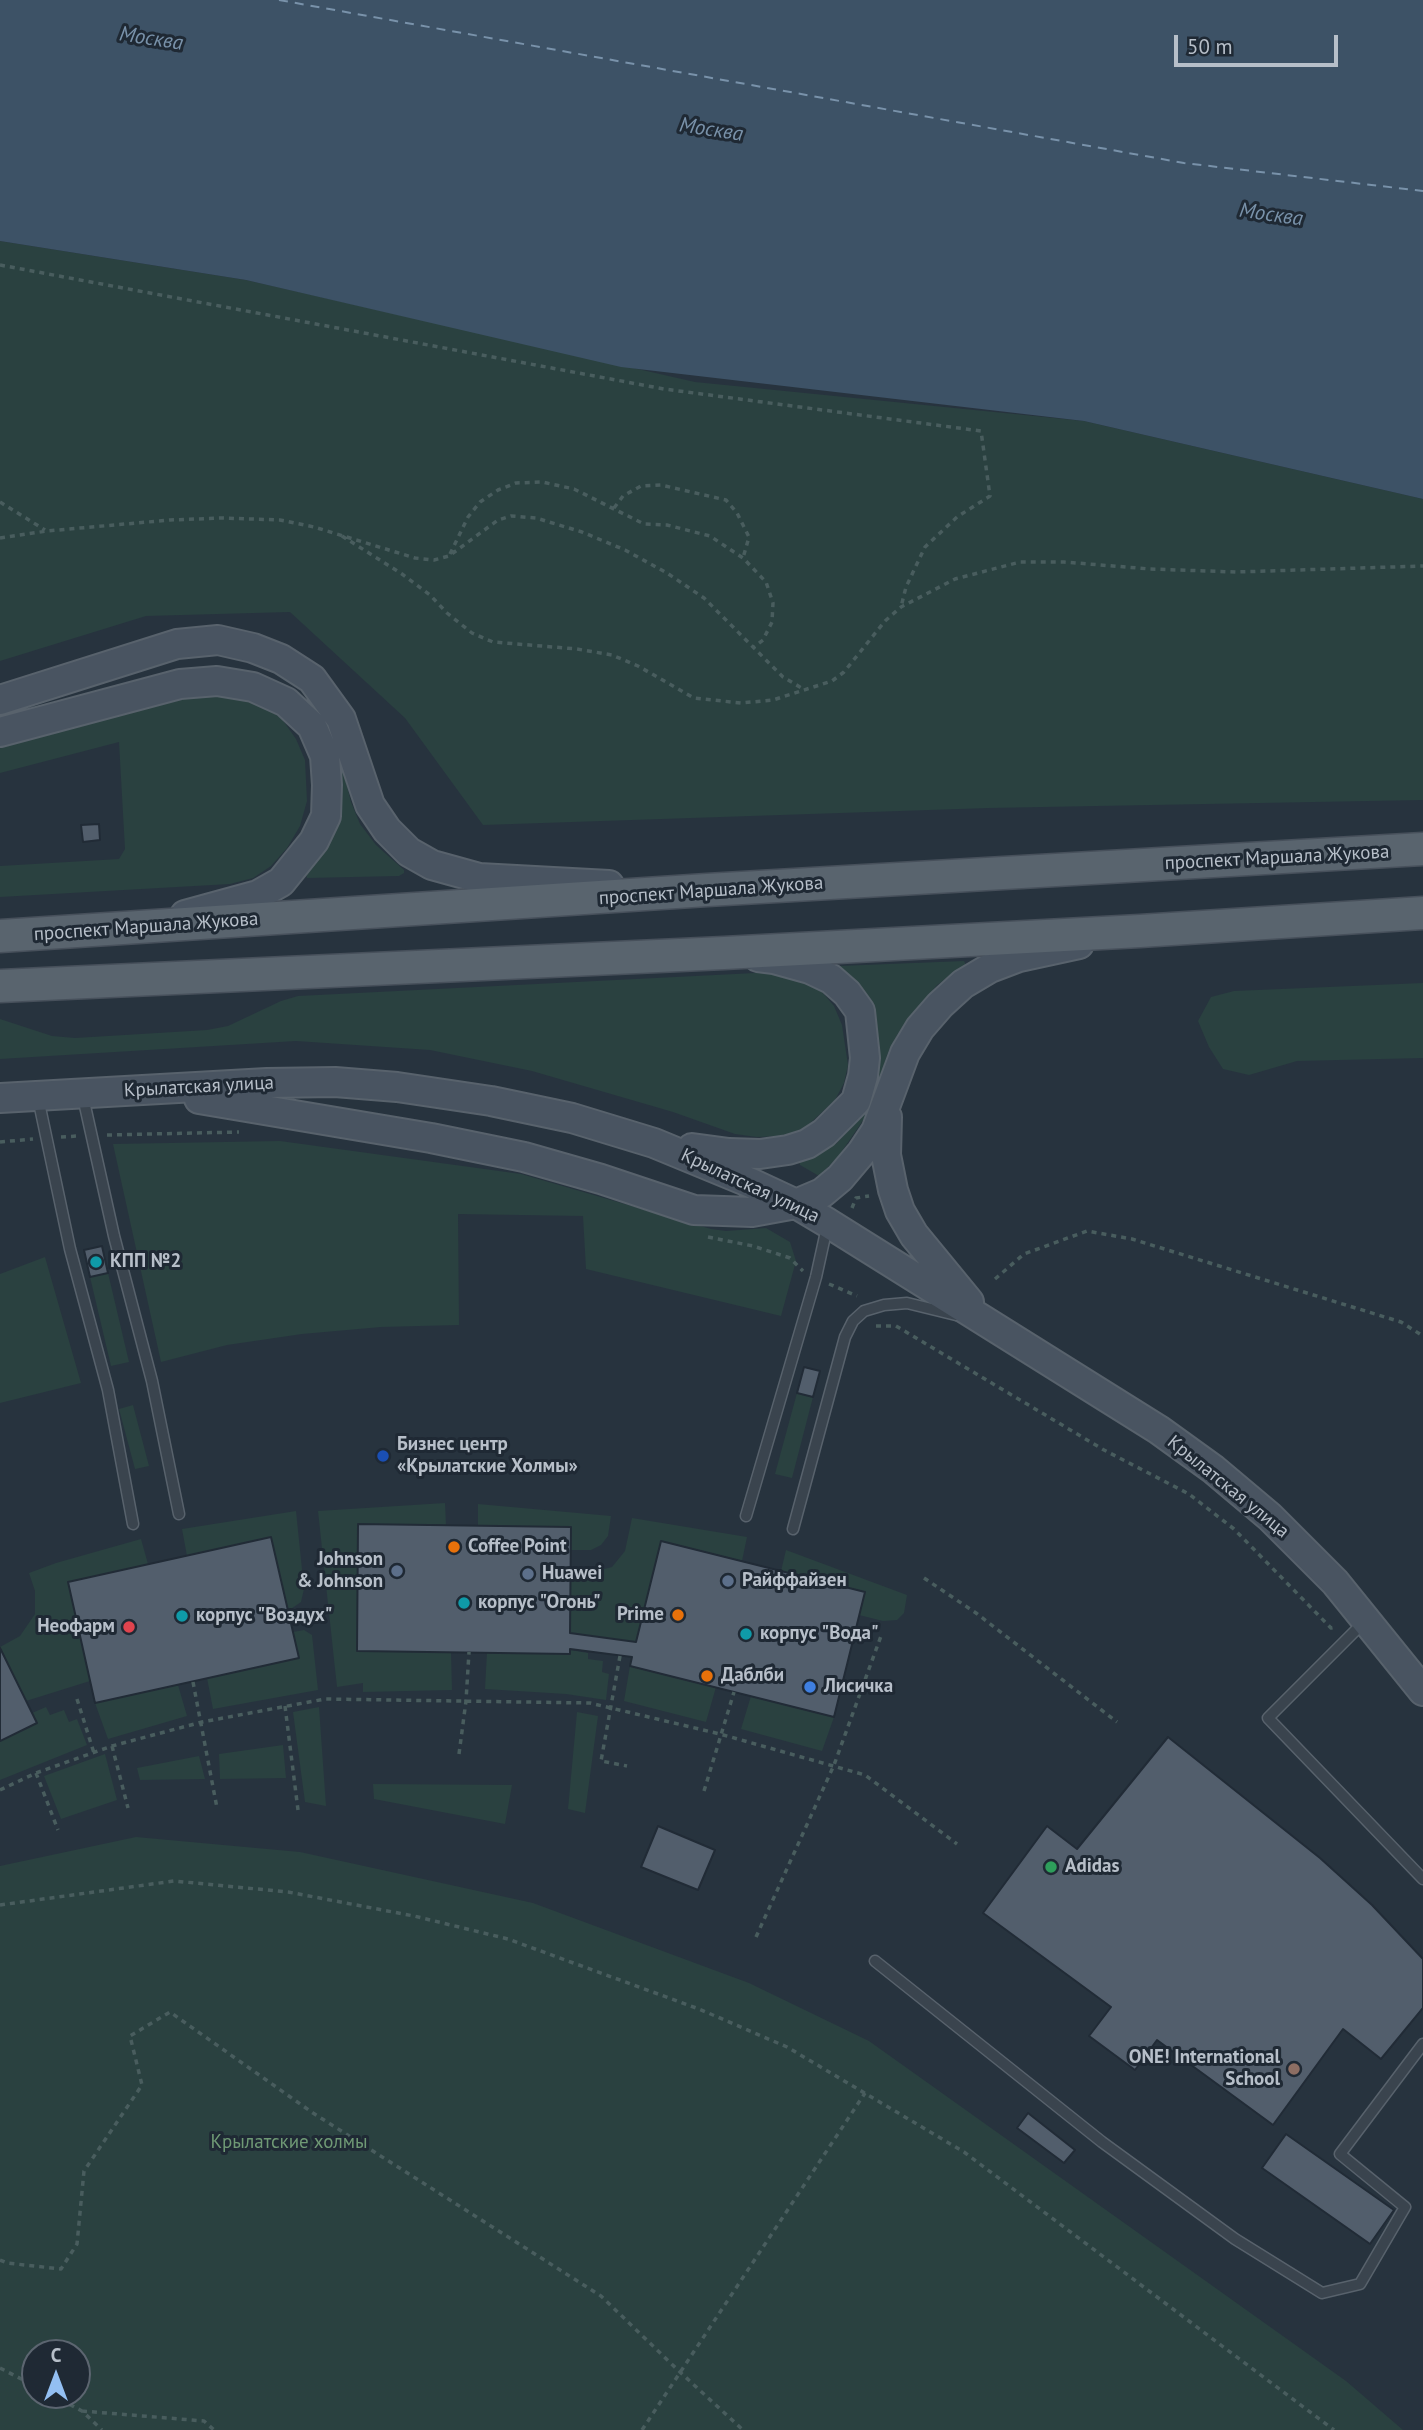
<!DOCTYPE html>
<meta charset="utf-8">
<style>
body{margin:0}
#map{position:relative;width:1423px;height:2430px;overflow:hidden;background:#27333e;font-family:"PT Sans",sans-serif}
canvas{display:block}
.north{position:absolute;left:21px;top:2339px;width:70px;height:70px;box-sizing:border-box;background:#1f2934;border:2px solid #5c6570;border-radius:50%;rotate:0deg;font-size:19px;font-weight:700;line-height:28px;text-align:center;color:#b7bfc9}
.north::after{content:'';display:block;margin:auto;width:24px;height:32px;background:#93bff2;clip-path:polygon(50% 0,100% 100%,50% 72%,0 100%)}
.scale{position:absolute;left:1174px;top:35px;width:164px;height:32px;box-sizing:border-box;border:4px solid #b7bfc9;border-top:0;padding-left:9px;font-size:21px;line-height:24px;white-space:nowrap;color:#b7bfc9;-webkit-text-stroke:5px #1f2934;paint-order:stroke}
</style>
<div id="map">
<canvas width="1423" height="2430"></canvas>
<div class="north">С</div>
<div class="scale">50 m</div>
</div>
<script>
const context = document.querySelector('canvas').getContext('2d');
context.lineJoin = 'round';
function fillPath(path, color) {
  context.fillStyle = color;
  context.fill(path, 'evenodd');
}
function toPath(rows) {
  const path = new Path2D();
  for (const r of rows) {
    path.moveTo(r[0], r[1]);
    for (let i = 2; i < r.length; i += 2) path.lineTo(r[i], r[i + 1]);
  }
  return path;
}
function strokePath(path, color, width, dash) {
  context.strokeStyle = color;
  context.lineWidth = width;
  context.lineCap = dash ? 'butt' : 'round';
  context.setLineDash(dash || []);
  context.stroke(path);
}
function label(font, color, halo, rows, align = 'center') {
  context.font = font + ' "PT Sans",sans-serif';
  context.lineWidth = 6;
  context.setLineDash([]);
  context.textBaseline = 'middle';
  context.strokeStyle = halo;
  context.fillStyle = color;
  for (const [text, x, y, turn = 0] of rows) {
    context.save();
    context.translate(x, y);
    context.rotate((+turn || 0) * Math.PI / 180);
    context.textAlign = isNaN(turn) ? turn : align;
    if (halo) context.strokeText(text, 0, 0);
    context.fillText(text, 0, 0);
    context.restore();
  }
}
fillPath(toPath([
 [0,241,246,280,695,382,1084,421,1423,499,1423,800,989,808,483,825,405,718,290,612,146,616,0,661],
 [218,693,245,697,265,707,282,719,296,739,305,760,307,801,300,826,287,848,271,866,253,878,230,884,0,897,0,866,119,859,125,849,119,742,0,773,0,740,183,696],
 [341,768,343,770,351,802,360,824,376,845,404,870,404,873,399,876,307,878,306,874],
 [964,961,966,965,937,985,897,1035,887,1055,873,1100,866,1116,838,1157,819,1176,800,1165,799,1161,836,1144,845,1134,868,1097,839,966],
 [775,972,808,983,822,992,834,1006,842,1025,848,1065,844,1083,835,1100,805,1128,784,1136,757,1137,735,1134,673,1112,532,1071,430,1050,296,1041,0,1059,0,1019,52,1036,75,1038,207,1030,228,1026,281,1001,298,996],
 [1423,983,1423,1058,1297,1061,1249,1075,1223,1069,1209,1047,1198,1021,1211,997,1234,991],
 [280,1141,521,1174,711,1229,726,1231,766,1228,790,1242,796,1261,781,1316,586,1269,583,1216,458,1214,459,1325,381,1327,302,1334,227,1345,161,1362,113,1144],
 [45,1257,81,1383,0,1403,0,1274],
 [108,1273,129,1362,111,1366,90,1277],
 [797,1393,813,1397,792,1478,775,1474],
 [133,1405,149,1466,135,1469,119,1409],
 [445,1503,446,1525,358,1524,357,1651,451,1652,452,1690,363,1692,363,1683,337,1687,318,1511],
 [478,1504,611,1516,608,1536,601,1545,591,1550,571,1550,571,1527,478,1526],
 [296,1511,304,1589,301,1602,288,1611,187,1556,182,1529],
 [632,1518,747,1537,742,1561,661,1541,636,1642,570,1633,571,1572,593,1572,612,1567,625,1551],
 [141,1539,148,1564,68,1582,90,1681,26,1701,0,1647,20,1636,35,1614,35,1591,29,1573,56,1563],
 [786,1550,907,1595,904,1613,897,1620,883,1621,859,1615,865,1592,781,1571],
 [304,1630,312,1635,318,1690,213,1709,207,1678,293,1632],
 [570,1650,588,1653,588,1659,603,1661,602,1672,609,1674,606,1700,566,1694,485,1689,487,1652],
 [630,1666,716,1687,706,1722,624,1701],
 [178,1685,187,1716,108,1739,95,1703],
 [751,1696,834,1717,822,1751,741,1729],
 [46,1707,50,1715,64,1710,69,1722,77,1719,87,1745,0,1780,0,1741,32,1713],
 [319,1707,326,1806,305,1802,293,1712],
 [577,1712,598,1716,585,1813,568,1809],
 [283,1745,286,1778,220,1779,219,1754],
 [105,1754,117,1800,61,1819,44,1776],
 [199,1756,205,1779,140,1780,137,1768],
 [373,1784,512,1785,505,1824,374,1799],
 [136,1837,300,1852,533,1903,749,1983,869,2041,1346,2381,1403,2430,0,2430,0,1866],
 [35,2353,77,2353,77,2395,35,2395]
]), '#2a4140');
fillPath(toPath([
 [0,0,1423,0,1423,499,1084,421,621,367,246,280,0,241]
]), '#3d5266');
strokePath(toPath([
 [279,0,1184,163,1423,191]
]), '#7992aa', 2, [9, 7]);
const building = toPath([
 [99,824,100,840,83,842,81,825,99,824],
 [102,1246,108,1273,90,1277,84,1250,102,1246],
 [804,1367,820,1371,813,1397,797,1393,804,1367],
 [358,1524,571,1527,570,1633,636,1642,661,1541,865,1592,834,1717,630,1666,632,1657,570,1649,570,1654,357,1651,358,1524],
 [271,1537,299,1658,95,1703,68,1582,271,1537],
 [0,1648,37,1723,0,1741,0,1648],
 [1168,1737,1320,1858,1372,1905,1423,1959,1423,2008,1381,2059,1343,2029,1273,2125,1157,2040,1135,2070,1089,2036,1111,2007,983,1913,1047,1826,1077,1849,1168,1737],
 [658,1826,715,1850,698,1890,641,1867,658,1826],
 [1028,2113,1075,2150,1064,2163,1017,2128,1028,2113],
 [1286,2134,1394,2210,1370,2244,1262,2168,1286,2134]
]);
fillPath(building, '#525e6c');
strokePath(building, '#212b36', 2);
const lane = toPath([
 [83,1097,114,1236,152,1381,179,1514],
 [38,1098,70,1249,108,1390,133,1524],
 [746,1516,816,1277,827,1227],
 [793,1529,845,1337,853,1321,864,1311,884,1305,907,1303,956,1315],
 [1363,1623,1268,1718,1423,1879],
 [875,1961,1102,2142,1235,2239,1322,2293,1360,2284,1405,2207,1340,2154,1423,2044]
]);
const secondary = toPath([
 [0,700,177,644,218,640,253,648,281,659,312,679,341,719,370,805,387,830,409,852,432,865,479,878,609,885],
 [0,732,180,684,217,681,253,687,286,702,312,726,325,756,327,785,326,816,314,841,281,882,258,895,185,915],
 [0,1098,267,1083,335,1082,397,1087,491,1101,572,1118,654,1143,751,1183,796,1204,828,1223,1159,1430,1213,1469,1270,1517,1335,1582,1423,1691],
 [199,1099,431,1138,524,1157,601,1179,694,1210,752,1212,796,1204,822,1193,840,1178,862,1152,876,1131,905,1053,920,1028,940,1005,963,984,990,968,1019,957,1079,944],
 [887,1117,886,1155,893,1190,900,1211,914,1235,969,1302],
 [692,1148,729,1153,760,1154,788,1150,807,1144,824,1133,856,1101,863,1076,865,1058,860,1011,847,993,831,979,810,969,774,959,758,957]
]);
const primary = toPath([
 [0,936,707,890,1423,849],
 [0,986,724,953,1140,931,1423,913]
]);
strokePath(lane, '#58626c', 13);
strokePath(secondary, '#58626c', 32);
strokePath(primary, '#47505b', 35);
strokePath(toPath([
 [0,265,664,389,981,431,990,496,957,517,925,547,906,587,901,607],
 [0,502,45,530],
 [614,508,623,496,641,486,661,485,726,500,737,513,749,537,743,558],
 [342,536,402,574,430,595,447,613,472,633,493,642,577,649,612,655,638,666,694,698,741,703,773,700,832,681,844,672,885,621,901,607,955,579,1020,562,1064,562,1150,569,1236,572,1423,566],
 [0,538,47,531,170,520,222,518,280,520,314,527,415,558,434,560,449,556,498,520,511,516,536,518,582,532,625,550,667,573,704,598,783,677,805,690],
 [450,554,468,517,480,502,498,490,516,483,542,482,574,489,644,524,667,525,710,536,743,558,766,582,773,603,772,622,763,640,754,647],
 [107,1135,239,1132],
 [61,1137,78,1136],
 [0,1142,33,1139],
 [852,1208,856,1198,869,1196],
 [708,1237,753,1246,790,1258,803,1271],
 [995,1279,1024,1254,1087,1231,1132,1239,1401,1322,1423,1336],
 [829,1284,857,1296],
 [876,1326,896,1326,1104,1450,1189,1494,1234,1529,1331,1628,1336,1627],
 [924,1578,976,1613,1117,1722],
 [620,1656,601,1761,627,1766],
 [193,1682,217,1808],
 [77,1699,94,1753],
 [285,1706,298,1810],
 [112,1746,128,1808],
 [459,1754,466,1701,469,1652],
 [36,1773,58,1830],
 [0,1790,36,1773,112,1746,202,1722,325,1699,590,1703,720,1734,865,1775,957,1844],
 [704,1791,734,1692],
 [0,1905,174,1881,288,1892,414,1916,508,1939,699,2009,787,2047,964,2152,1334,2430],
 [756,1937,834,1765,881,1636],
 [0,2260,7,2263,61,2269,77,2244,84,2171,142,2085,130,2036,170,2012,313,2113,601,2296,681,2373,743,2430],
 [0,2368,35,2386],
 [52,2395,82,2411,102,2430],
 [82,2411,204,2421,214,2430],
 [642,2430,865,2093]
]), '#495d5e', 3.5, [5, 5]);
strokePath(lane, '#3a444e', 10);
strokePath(secondary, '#495461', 28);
strokePath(primary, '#59646e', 32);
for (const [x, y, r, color] of [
 [96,1262,7,"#0f9aa8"],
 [383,1456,7,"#1a4fb4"],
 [454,1547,7,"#e8710a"],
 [397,1571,7,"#5c6f8a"],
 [528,1574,7,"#5c6f8a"],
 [728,1581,7,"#5c6f8a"],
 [464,1603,7,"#0f9aa8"],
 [678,1615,7,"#e8710a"],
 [182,1616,7,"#0f9aa8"],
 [129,1627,7,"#e0444e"],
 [746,1634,7,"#0f9aa8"],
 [707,1676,7,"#e8710a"],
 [810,1687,7,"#3f7fe0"],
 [1051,1867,7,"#2e9e5b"],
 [1294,2069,7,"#8d6e63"]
]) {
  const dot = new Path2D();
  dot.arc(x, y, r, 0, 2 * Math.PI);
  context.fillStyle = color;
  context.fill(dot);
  strokePath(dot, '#1f2934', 2.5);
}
label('19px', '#b7bfc9', '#1f2934', [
 ["проспект Маршала Жукова",1277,858,-3],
 ["проспект Маршала Жукова",711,891,-4],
 ["проспект Маршала Жукова",146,927,-4],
 ["Крылатская улица",199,1087,-3],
 ["Крылатская улица",750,1186,25],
 ["Крылатская улица",1228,1487,39]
]);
label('bold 19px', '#b7bfc9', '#1f2934', [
 ["КПП №2",110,1262],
 ["Бизнес центр",397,1445],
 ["«Крылатские Холмы»",397,1467],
 ["Coffee Point",468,1547],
 ["Johnson",383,1560,"right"],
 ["& Johnson",383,1582,"right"],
 ["Huawei",542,1574],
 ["Райффайзен",742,1581],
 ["корпус \"Огонь\"",478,1603],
 ["Prime",664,1615,"right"],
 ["корпус \"Воздух\"",196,1616],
 ["Неофарм",115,1627,"right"],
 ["корпус \"Вода\"",760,1634],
 ["Даблби",721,1676],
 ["Лисичка",824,1687],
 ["Adidas",1065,1867],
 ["ONE! International",1280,2058,"right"],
 ["School",1280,2080,"right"]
], 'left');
label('19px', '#6f9975', '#1f2934', [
 ["Крылатские холмы",289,2143]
]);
label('italic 21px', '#7992aa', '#1f2934', [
 ["Москва",151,39,9],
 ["Москва",711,130,9],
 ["Москва",1271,215,8]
]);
</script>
